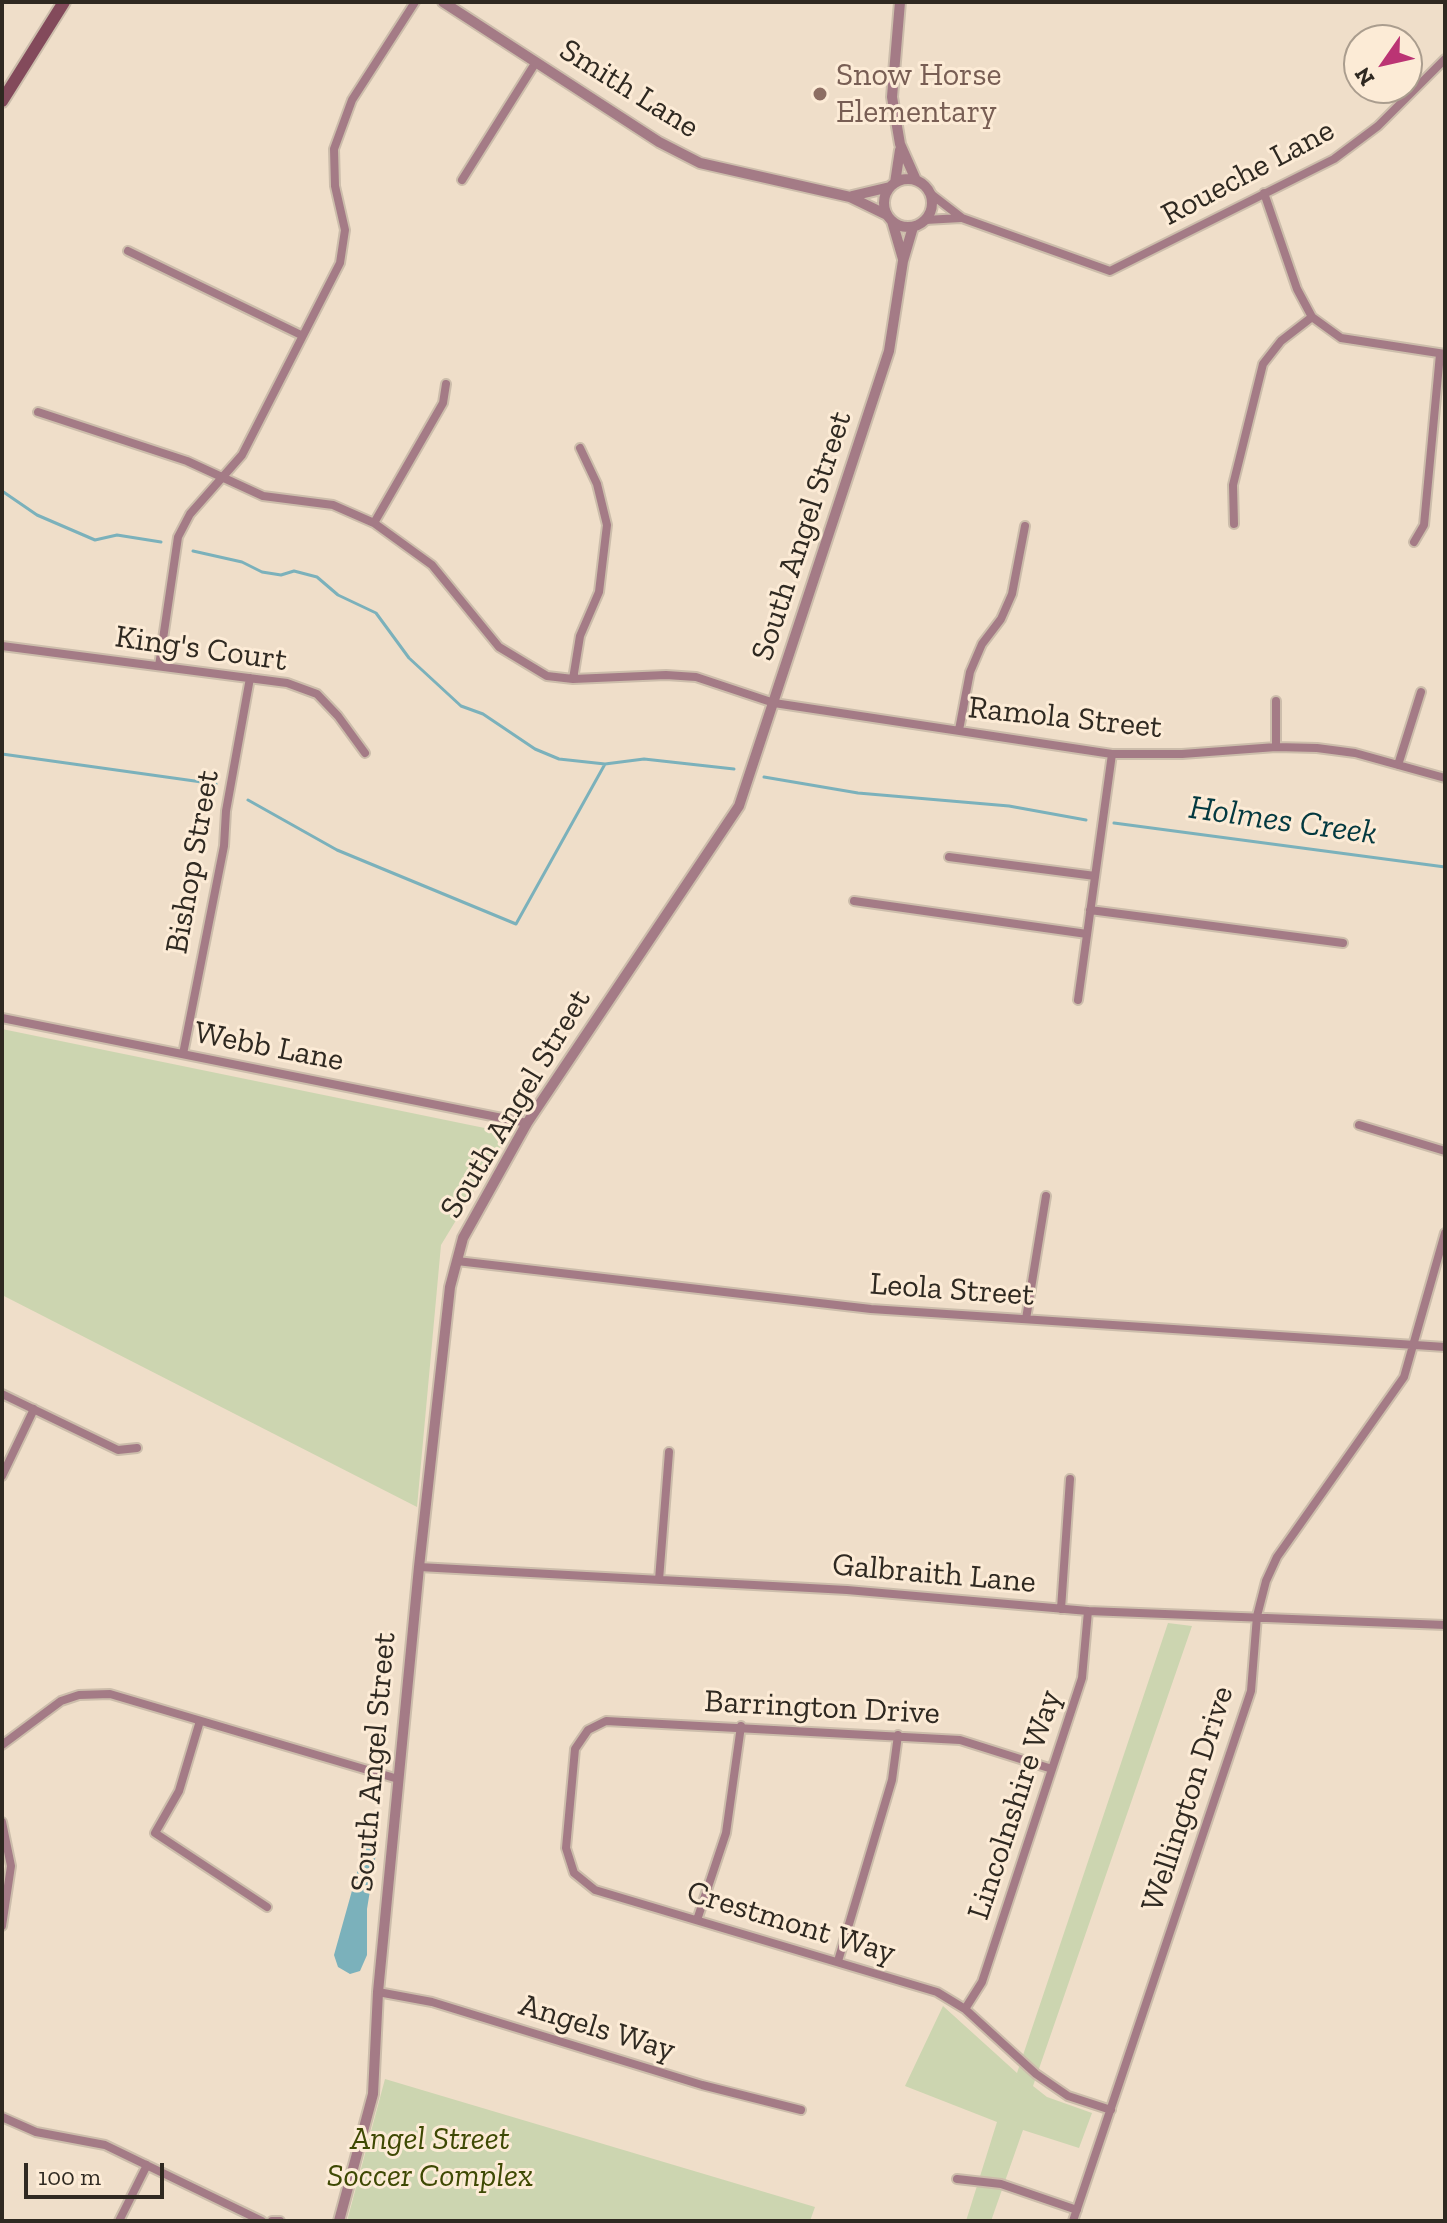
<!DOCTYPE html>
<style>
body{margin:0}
#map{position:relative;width:1447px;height:2223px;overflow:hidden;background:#efdec9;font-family:"Zilla Slab",serif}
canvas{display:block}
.frame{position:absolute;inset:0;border:4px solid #2f2921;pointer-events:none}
.north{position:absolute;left:1343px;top:24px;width:80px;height:80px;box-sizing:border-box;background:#fcebd6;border:2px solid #aa9d8e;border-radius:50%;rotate:236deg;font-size:22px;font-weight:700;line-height:32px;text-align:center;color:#2f2921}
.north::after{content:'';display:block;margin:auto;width:28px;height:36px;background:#bb3474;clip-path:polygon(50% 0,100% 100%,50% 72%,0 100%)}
.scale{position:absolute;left:24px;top:2163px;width:140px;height:36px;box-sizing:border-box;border:4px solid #2f2921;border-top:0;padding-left:10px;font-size:24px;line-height:28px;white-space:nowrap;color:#2f2921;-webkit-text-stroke:6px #fcebd6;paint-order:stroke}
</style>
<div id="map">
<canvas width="1447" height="2223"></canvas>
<div class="frame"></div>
<div class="north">N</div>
<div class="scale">100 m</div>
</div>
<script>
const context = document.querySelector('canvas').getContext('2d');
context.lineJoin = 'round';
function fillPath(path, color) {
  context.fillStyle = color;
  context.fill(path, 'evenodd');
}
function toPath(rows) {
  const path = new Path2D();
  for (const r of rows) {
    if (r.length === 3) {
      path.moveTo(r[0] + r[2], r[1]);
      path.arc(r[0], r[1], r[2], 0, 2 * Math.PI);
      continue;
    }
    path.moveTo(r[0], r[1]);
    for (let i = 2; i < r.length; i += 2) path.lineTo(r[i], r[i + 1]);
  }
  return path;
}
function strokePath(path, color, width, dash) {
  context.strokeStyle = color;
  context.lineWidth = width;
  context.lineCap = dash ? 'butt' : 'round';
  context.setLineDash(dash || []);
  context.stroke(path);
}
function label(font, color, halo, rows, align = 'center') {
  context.font = font + ' "Zilla Slab",serif';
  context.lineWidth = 6;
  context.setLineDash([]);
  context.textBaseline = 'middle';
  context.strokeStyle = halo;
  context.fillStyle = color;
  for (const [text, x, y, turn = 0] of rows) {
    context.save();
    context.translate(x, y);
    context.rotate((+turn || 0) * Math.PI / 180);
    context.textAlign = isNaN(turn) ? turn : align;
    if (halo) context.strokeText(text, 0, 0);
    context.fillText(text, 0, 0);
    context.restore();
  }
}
fillPath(toPath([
 [2,1029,509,1133,441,1245,417,1507,2,1295],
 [1168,1623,1192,1626,1033,2086,1047,2097,1092,2113,1079,2148,1023,2130,991,2221,966,2221,997,2122,905,2086,943,2006,1017,2073],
 [385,2079,815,2207,810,2221,347,2221]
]), '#ccd5b0');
fillPath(toPath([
 [367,1837,378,1841,367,1909,367,1955,360,1971,350,1974,338,1967,334,1955]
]), '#7bb1bb');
strokePath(toPath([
 [2,491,37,515,95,540,117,535,161,542],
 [193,551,242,562,262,572,281,575,294,571,317,577,338,595,376,613,409,658,461,706,483,714,535,749,559,759,605,764,644,759,734,769],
 [2,754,216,784],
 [764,777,858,793,1009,806,1086,820],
 [248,800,337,850,516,924,605,764],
 [1114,823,1445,867]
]), '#7bb1bb', 3);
const minor = toPath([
 [462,180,536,62],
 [1264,193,1297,289,1312,317,1341,338,1445,354],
 [931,194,962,218,1110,271,1334,159,1378,126,1445,59],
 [925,220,961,218],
 [128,251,301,335],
 [38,412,187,461,263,496,333,505,374,523,432,565,499,647,547,676,573,679,666,675,696,677,774,703,1112,754,1182,754,1276,747,1317,748,1355,753,1445,778],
 [374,523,443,403,446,384],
 [1234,524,1233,485,1263,364,1281,341,1312,317],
 [1414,542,1424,525,1440,354],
 [2,646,287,683,317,694,338,716,365,753],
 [159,666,178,537,190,514,242,455,340,263,345,230,335,186,334,149,352,100,415,2],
 [573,679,580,636,599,592,607,525,597,484,580,448],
 [959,730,970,672,982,644,1001,619,1012,594,1025,526],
 [1276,747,1276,701],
 [1398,765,1421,692],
 [949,857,1095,876],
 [854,901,1087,934],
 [1090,910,1343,943],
 [1078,1000,1112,754],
 [2,1018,527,1123],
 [183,1054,224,846,226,811,250,678],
 [1359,1125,1445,1151],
 [457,1261,871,1309,1445,1347],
 [1026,1319,1046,1196],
 [2,1394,118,1450,137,1448],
 [2,1476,34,1409],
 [419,1567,847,1590,1088,1611,1445,1625],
 [659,1580,669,1452],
 [1061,1609,1070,1479],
 [200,1721,179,1791,155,1833,267,1907],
 [2,1745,61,1701,79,1695,110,1694,398,1779],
 [1052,1769,960,1740,606,1721,588,1730,575,1749,566,1848,574,1873,595,1890,937,1992,965,2009,1036,2074,1068,2096,1111,2110],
 [2,1822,11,1866,2,1926],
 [697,1920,726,1833,741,1726],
 [838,1961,892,1780,898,1735],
 [378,1992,432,2002,702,2085,801,2110],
 [965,2009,982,1982,1082,1678,1088,1611],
 [2,2117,36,2132,105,2145,262,2221],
 [957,2179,1001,2184,1077,2210],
 [119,2221,147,2165],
 [272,2221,280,2221],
 [1073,2221,1251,1691,1257,1616,1266,1581,1277,1557,1404,1377,1445,1233]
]);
const tertiary = toPath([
 [443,2,659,142,700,163,850,197,887,215],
 [900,2,892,97,900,144,916,180],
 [908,203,24],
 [895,183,900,150],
 [852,196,890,187],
 [892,221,903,259],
 [339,2221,373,2094,378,1992,419,1567,450,1287,463,1238,527,1123,739,806,889,351,903,261,913,227]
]);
const secondary = toPath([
 [2,101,64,2]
]);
strokePath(minor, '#ccbdab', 12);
strokePath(tertiary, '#ccbdab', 14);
strokePath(secondary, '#ccbdab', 16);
strokePath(minor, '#a47b86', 8);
strokePath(tertiary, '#a47b86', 10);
strokePath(secondary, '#834a5b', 12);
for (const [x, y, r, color] of [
 [820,94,8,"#8d6e63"]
]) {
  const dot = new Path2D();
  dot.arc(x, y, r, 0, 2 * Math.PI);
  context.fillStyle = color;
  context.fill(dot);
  strokePath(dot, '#fcebd6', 3);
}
label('32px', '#785e54', '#fcebd6', [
 ["Snow Horse",836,76],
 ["Elementary",836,113]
], 'left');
label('32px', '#2f2921', '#fcebd6', [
 ["Smith Lane",629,89,32],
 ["Roueche Lane",1248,173,-28],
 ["South Angel Street",802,536,-72],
 ["King's Court",201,649,8],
 ["Ramola Street",1065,718,6],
 ["Bishop Street",193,862,-80],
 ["Webb Lane",269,1047,11],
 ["South Angel Street",516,1104,-59],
 ["Leola Street",952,1290,4],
 ["Galbraith Lane",934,1574,5],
 ["Barrington Drive",822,1708,3],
 ["South Angel Street",374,1762,-85],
 ["Wellington Drive",1188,1799,-72],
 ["Lincolnshire Way",1015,1805,-72],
 ["Crestmont Way",791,1923,17],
 ["Angels Way",597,2028,17]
]);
label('italic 32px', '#3e4903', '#fcebd6', [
 ["Angel Street",430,2140],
 ["Soccer Complex",430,2177]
]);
label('italic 34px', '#033940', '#fcebd6', [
 ["Holmes Creek",1283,821,8]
]);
</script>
